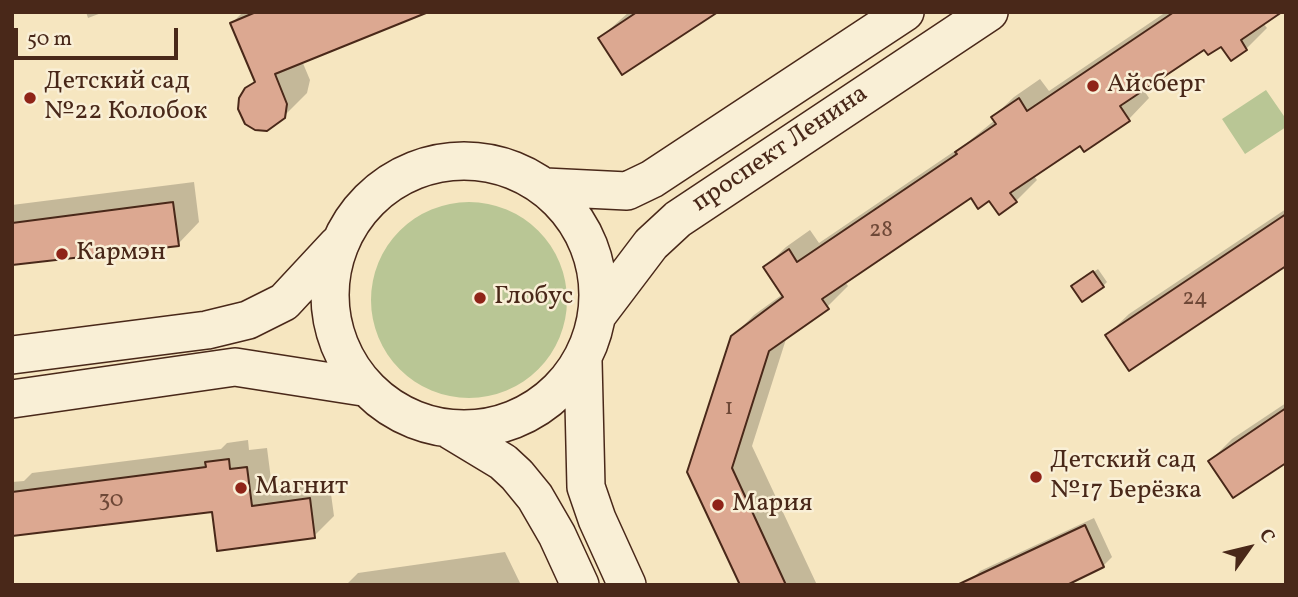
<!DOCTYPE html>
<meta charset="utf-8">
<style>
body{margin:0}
#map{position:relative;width:1298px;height:597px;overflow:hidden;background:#f6e6c0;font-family:Vollkorn,serif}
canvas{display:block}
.frame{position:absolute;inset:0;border:14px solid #492819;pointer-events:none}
.north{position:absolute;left:1214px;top:513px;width:70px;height:70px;-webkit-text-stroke:5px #f9efd6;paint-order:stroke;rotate:56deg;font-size:19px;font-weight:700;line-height:28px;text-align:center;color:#492819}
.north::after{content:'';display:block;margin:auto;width:24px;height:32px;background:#492819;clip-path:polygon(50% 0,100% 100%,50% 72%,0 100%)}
.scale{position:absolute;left:14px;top:28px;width:164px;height:32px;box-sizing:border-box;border:4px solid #492819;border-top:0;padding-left:9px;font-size:21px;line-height:24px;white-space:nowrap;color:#492819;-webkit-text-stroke:5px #f9efd6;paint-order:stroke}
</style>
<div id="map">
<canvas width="1298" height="597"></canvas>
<div class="frame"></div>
<div class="north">С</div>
<div class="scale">50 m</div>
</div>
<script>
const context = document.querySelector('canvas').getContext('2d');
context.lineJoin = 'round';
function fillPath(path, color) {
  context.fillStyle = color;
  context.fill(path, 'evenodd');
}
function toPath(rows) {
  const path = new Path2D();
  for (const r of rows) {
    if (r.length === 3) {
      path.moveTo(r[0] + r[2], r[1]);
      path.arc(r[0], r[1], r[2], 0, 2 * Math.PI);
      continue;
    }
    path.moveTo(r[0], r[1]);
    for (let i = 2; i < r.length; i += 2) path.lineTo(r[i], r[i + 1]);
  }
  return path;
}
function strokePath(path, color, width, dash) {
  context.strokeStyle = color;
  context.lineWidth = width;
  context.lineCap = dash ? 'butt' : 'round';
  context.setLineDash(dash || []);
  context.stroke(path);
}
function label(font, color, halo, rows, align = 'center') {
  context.font = font + ' Vollkorn,serif';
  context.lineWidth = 5;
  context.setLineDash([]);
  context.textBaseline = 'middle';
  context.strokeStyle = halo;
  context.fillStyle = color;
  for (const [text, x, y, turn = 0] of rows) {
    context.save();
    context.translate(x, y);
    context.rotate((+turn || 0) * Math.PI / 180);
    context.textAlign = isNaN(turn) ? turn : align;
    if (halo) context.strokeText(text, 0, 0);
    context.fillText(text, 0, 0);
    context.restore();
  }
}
fillPath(toPath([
 [1266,90,1286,119,1286,127,1245,154,1222,119],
 [469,300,98]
]), '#b9c695');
fillPath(toPath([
 [86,12,104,12,88,18],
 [243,12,423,12,302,61,310,80,307,93,284,116,246,89,256,80,232,23],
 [629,12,714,12,600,38],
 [1166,12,1279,12,1263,23,1267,28,1246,49,1221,44,1204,47,1143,89,1149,98,1129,119,1080,143,1033,175,1037,180,1016,201,972,196,845,282,848,286,827,307,787,336,752,446,817,585,742,585,689,472,732,337,754,315,783,294,765,267,786,247,810,230,819,243,968,142,995,120,993,117,1014,97,1040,79,1049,91],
 [194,182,199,222,178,244,12,263,12,205],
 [1286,209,1286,264,1107,335,1129,314],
 [1098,269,1107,282,1103,286,1077,283],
 [1286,403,1286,461,1210,461,1232,439],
 [248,440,249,450,267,448,272,487,329,479,334,516,314,536,214,510,17,534,12,538,12,482,24,481,32,473,221,449,227,443],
 [1094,518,1112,557,1103,566,1070,581,1071,585,974,585,971,580,980,571],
 [505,552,521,585,346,585,358,573]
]), '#0003');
const building = toPath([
 [256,12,426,12,426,13,275,74,287,104,285,118,267,131,255,130,245,124,238,109,239,98,245,88,255,82,230,23,256,12],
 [637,12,718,12,622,75,598,38,637,12],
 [1174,12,1282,12,1241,40,1247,50,1231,61,1221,47,1208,55,1204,50,1120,106,1130,121,1084,152,1080,146,1010,193,1017,202,999,215,989,201,978,209,971,198,822,299,829,309,769,351,732,468,786,585,740,585,687,472,731,336,783,297,763,267,789,249,797,262,957,154,955,152,996,124,991,117,1019,98,1027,111,1174,12],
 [173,202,179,246,12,265,12,223,173,202],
 [1286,214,1286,266,1129,371,1105,335,1286,214],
 [1093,271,1104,287,1082,302,1071,286,1093,271],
 [1286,408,1286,463,1233,498,1208,461,1286,408],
 [229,459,230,469,247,467,252,506,310,498,315,538,217,551,212,512,12,536,12,492,206,467,205,462,229,459],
 [1085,525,1104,567,1067,585,957,585,1085,525]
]);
fillPath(building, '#dca891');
strokePath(building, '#492819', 2);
const secondary = toPath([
 [464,295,134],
 [545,187,627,191,652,179,905,12],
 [598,314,651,244,678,219,989,12],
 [12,355,207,330,248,320,284,302,337,245],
 [583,361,586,487,597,519,627,585],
 [12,399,235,367,363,387],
 [450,430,503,462,517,475,535,497,557,535,580,585]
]);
strokePath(secondary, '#492819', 40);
strokePath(secondary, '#f9efd6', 37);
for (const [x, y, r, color] of [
 [1093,86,7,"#8f2418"],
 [30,98,7,"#8f2418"],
 [62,254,7,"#8f2418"],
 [480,298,7,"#8f2418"],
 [1036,477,7,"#8f2418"],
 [241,488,7,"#8f2418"],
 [718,505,7,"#8f2418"]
]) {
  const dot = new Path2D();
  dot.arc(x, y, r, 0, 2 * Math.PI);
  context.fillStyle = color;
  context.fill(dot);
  strokePath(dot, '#f9efd6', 2.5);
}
label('23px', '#6e4837', null, [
 ["28",881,232],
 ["24",1195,300],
 ["1",729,410],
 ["30",111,502]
]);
label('26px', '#492819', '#f9efd6', [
 ["Детский сад",44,83],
 ["№22 Колобок",44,113],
 ["Айсберг",1107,86],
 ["Кармэн",76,254],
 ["Глобус",494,298],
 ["Детский сад",1050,462],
 ["№17 Берёзка",1050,492],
 ["Магнит",255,488],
 ["Мария",732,505]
], 'left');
label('26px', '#492819', '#f9efd6', [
 ["проспект Ленина",781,150,-34]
]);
</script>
